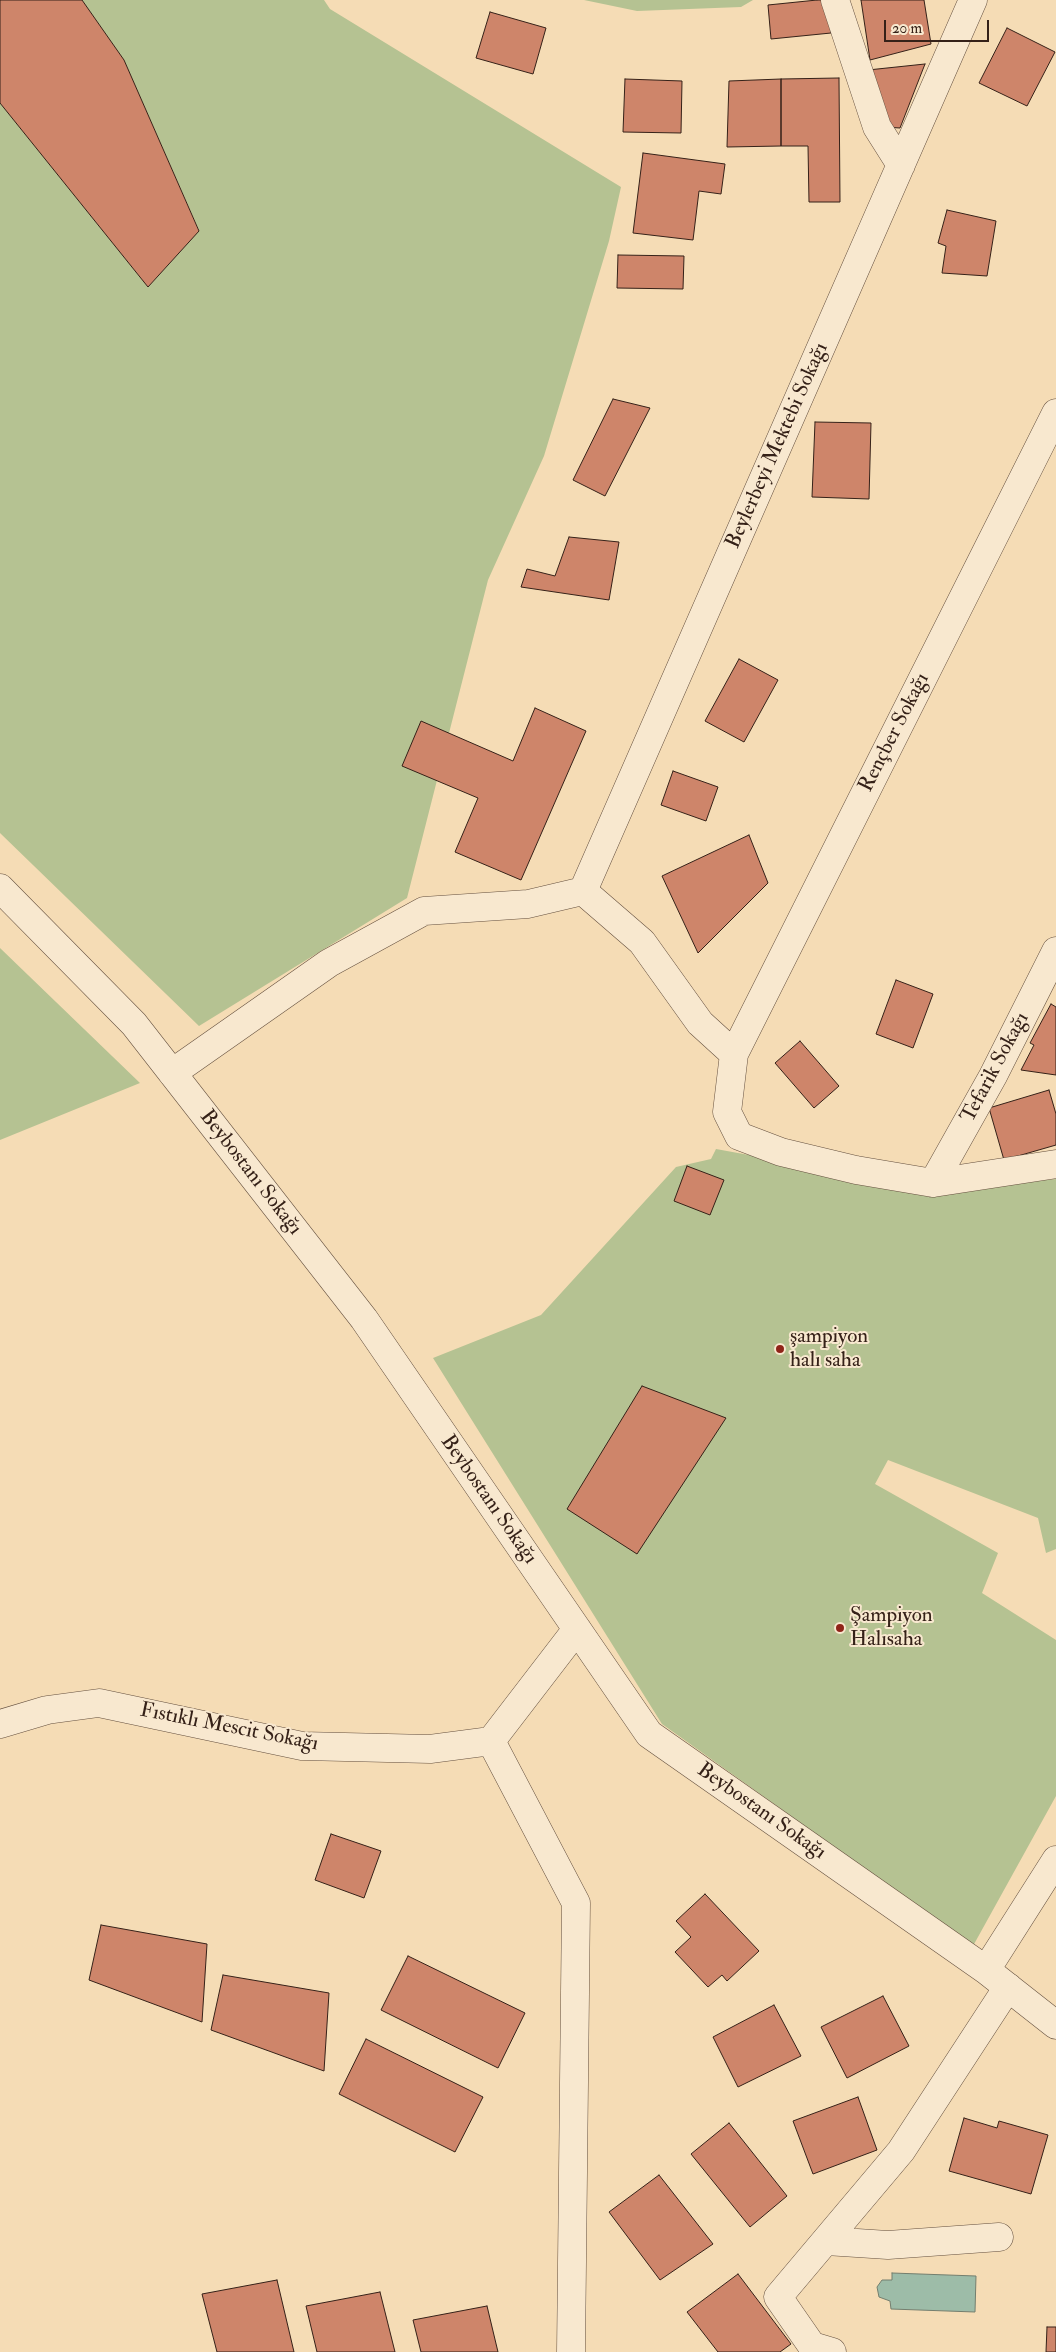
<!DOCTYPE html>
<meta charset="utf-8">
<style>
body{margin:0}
#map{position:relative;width:1056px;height:2352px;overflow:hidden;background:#f5dcb5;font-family:"IM FELL Double Pica",serif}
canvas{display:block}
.scale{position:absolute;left:884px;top:20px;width:105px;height:22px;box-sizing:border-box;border:2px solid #352118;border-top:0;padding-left:6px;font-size:15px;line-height:18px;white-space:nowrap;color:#352118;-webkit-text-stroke:4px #f8e8cf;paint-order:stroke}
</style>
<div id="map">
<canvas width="1056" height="2352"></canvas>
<div class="scale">20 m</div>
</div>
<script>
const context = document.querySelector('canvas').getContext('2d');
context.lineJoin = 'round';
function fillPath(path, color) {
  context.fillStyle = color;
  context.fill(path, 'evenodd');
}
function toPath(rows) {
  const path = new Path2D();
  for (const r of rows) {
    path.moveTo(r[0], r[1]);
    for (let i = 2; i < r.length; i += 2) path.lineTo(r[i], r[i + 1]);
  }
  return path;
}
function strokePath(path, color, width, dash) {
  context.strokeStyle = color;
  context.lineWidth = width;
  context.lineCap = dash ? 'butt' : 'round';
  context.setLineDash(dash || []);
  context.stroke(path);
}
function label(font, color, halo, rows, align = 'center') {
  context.font = font + ' "IM FELL Double Pica",serif';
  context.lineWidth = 4;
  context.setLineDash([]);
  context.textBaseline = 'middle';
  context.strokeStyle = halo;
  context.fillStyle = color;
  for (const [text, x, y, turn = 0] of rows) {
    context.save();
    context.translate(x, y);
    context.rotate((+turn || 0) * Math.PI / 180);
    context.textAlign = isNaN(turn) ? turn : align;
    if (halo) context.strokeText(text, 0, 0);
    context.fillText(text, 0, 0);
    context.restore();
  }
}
fillPath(toPath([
 [82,0,324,0,330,9,621,187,609,241,544,456,488,580,407,898,199,1026,0,833,0,103,148,287,199,230,124,60],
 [584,0,753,0,741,7,637,11],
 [0,948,140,1083,0,1140],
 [716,1149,935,1189,1056,1179,1056,1549,1046,1553,1038,1518,888,1460,875,1484,998,1553,982,1593,1056,1640,1056,1796,973,1946,662,1724,433,1358,541,1315,676,1167,711,1159]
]), '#b5c292');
const water = toPath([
 [892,2273,976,2276,975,2312,891,2309,890,2301,879,2297,877,2287,882,2280,892,2280,892,2273]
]);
fillPath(water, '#9dbca8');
strokePath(water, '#737e6e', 1);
const building = toPath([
 [0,0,82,0,124,60,199,231,148,287,0,103,0,0],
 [817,0,828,0,831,33,771,39,768,5,817,0],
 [861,0,924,0,931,44,870,60,861,0],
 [490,12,546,28,533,74,476,58,490,12],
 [1007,28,1055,52,1027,106,979,83,1007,28],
 [925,64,900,128,885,127,868,70,925,64],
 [839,78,840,202,809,202,808,146,781,146,781,79,839,78],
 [625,79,682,81,681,133,623,132,625,79],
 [781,79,781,146,727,147,729,81,781,79],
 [643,153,725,164,721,194,699,191,693,240,633,233,643,153],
 [947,210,996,221,987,276,942,273,946,246,938,243,947,210],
 [618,255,684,256,683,289,617,288,618,255],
 [613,399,650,408,605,496,573,480,613,399],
 [815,422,871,423,869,499,812,497,815,422],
 [569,537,619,542,609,600,521,587,527,569,555,576,569,537],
 [739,659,778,680,744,742,705,721,739,659],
 [535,708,586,731,521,880,455,852,478,798,402,766,421,721,513,761,535,708],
 [673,771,718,787,706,821,661,805,673,771],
 [749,835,768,883,698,953,662,876,749,835],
 [896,980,933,994,913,1048,876,1034,896,980],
 [1051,1004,1056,1007,1056,1075,1021,1070,1034,1045,1030,1043,1051,1004],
 [800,1041,839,1086,814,1108,775,1063,800,1041],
 [1049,1090,1056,1114,1056,1145,1004,1160,989,1108,1049,1090],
 [687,1166,724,1180,710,1215,674,1201,687,1166],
 [642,1386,726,1418,637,1554,567,1509,642,1386],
 [331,1834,381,1851,364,1898,315,1880,331,1834],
 [705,1894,759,1951,727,1981,722,1975,708,1987,675,1952,691,1937,676,1921,705,1894],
 [101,1925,207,1944,202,2022,89,1980,101,1925],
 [408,1956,525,2013,498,2068,381,2010,408,1956],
 [223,1975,329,1993,324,2071,211,2030,223,1975],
 [883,1996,909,2046,847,2078,821,2027,883,1996],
 [774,2005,801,2056,738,2087,713,2037,774,2005],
 [366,2039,483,2097,455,2152,339,2094,366,2039],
 [858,2097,877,2150,813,2174,793,2121,858,2097],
 [964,2118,997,2128,999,2121,1048,2135,1031,2194,949,2171,964,2118],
 [729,2123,787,2196,750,2227,691,2154,729,2123],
 [659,2175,713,2244,660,2280,609,2212,659,2175],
 [738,2274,791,2344,780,2352,718,2352,687,2312,738,2274],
 [277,2280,294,2352,217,2352,202,2294,277,2280],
 [380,2292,395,2352,317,2352,306,2306,380,2292],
 [487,2306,498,2352,421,2352,413,2320,487,2306],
 [1047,2327,1056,2327,1056,2352,1046,2352,1047,2327]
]);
fillPath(building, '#ce856a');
strokePath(building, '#352118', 1);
const minor = toPath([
 [835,0,877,127,901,165],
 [0,888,134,1024,364,1319,649,1734,986,1970,1056,2025],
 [583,891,973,0],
 [583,891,642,942,700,1023,734,1054,727,1112,739,1136,781,1152,856,1170,933,1183,1056,1164],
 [734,1054,1056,413],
 [172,1073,329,963,424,911,528,904,583,891],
 [933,1183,993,1076,1056,951],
 [0,1724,47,1710,99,1703,302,1746,430,1749,491,1741],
 [491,1741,576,1903,571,2352],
 [491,1741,577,1629],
 [986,1970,1056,1860],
 [826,2241,888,2245,999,2237],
 [832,2352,812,2346,778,2297,901,2151,1008,1987]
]);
strokePath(minor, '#65503f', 29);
strokePath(minor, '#f8e8cf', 28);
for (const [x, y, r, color] of [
 [780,1349,5,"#8f2418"],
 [840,1628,5,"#8f2418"]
]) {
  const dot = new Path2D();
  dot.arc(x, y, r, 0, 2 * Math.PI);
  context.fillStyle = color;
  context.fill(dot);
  strokePath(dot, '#f8e8cf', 2);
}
label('21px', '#352118', '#f8e8cf', [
 ["Beylerbeyi Mektebi Sokağı",778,446,-66],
 ["Rençber Sokağı",895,733,-63],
 ["Tefarik Sokağı",996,1068,-62],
 ["Beybostanı Sokağı",250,1173,52],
 ["Beybostanı Sokağı",488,1500,55],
 ["Fıstıklı Mescit Sokağı",229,1728,11],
 ["Beybostanı Sokağı",761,1812,35]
]);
label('21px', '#352118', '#f8e8cf', [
 ["şampiyon",790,1337],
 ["halı saha",790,1361],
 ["Şampiyon",850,1616],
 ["Halısaha",850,1640]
], 'left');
</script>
